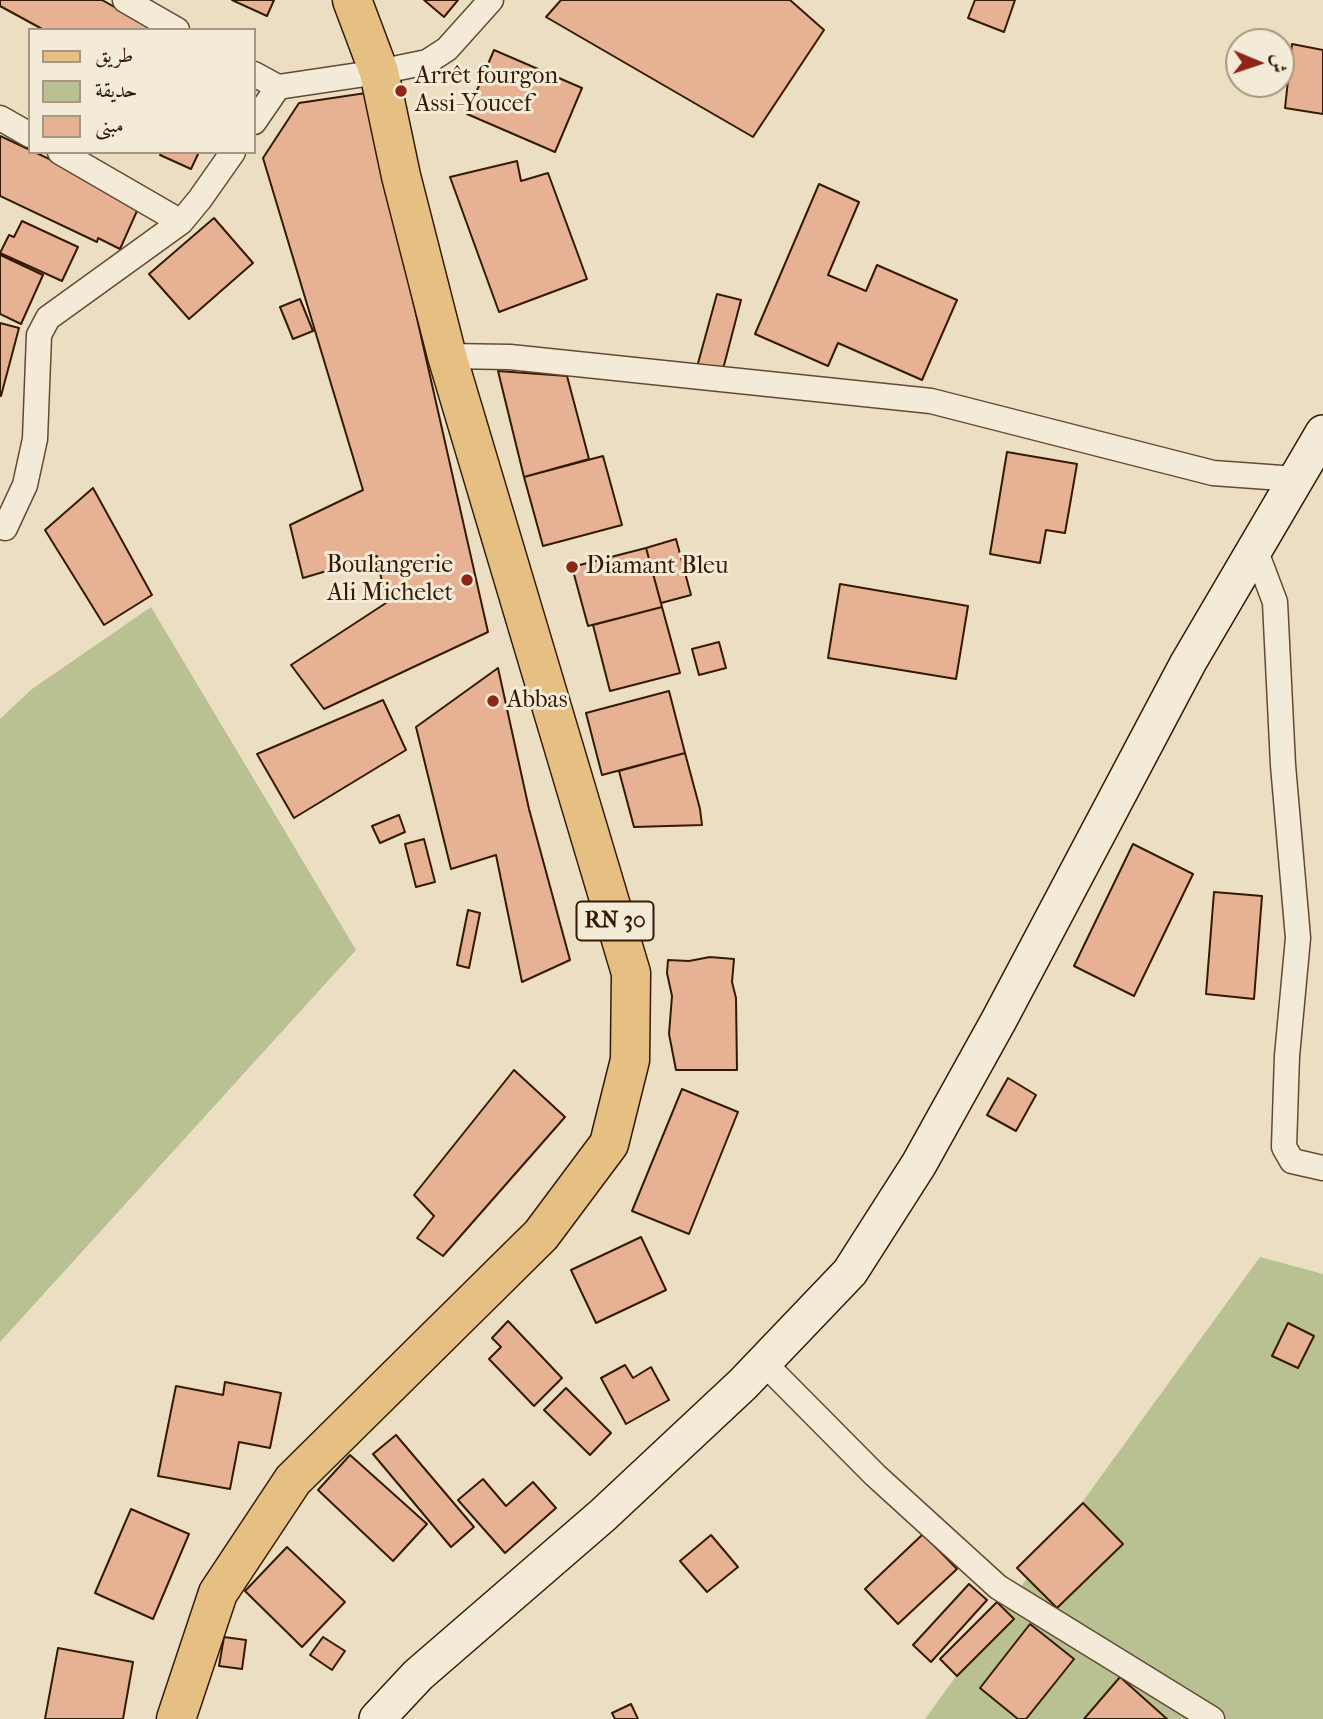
<!DOCTYPE html>
<meta charset="utf-8">
<style>
body{margin:0}
#map{position:relative;width:1323px;height:1719px;overflow:hidden;background:#ecdec3;font-family:"IM FELL French Canon",Amiri,serif}
canvas{display:block}
.legend{position:absolute;left:28px;top:28px;width:228px;height:126px;box-sizing:border-box;background:#f3ead8;border:2px solid #a79782;margin:0;padding:9px 12px;list-style:none;font-size:21px;color:#341a02}
.legend li{display:flex;align-items:center;gap:14px;height:35px}
.legend b{width:35px;border:2px solid #a79782}
.north{position:absolute;left:1225px;top:28px;width:70px;height:70px;box-sizing:border-box;background:#f3ead8;border:2px solid #a79782;border-radius:50%;rotate:92deg;font-size:19px;font-weight:700;line-height:28px;text-align:center;color:#341a02}
.north::after{content:'';display:block;margin:auto;width:24px;height:32px;background:#8f2418;clip-path:polygon(50% 0,100% 100%,50% 72%,0 100%)}
</style>
<div id="map">
<canvas width="1323" height="1719"></canvas>
<ul class="legend">
<li><b style="height:9px;background:#e6bf82"></b>طريق</li>
<li><b style="height:19px;background:#b9c193"></b>حديقة</li>
<li><b style="height:19px;background:#e7b293"></b>مبنى</li>
</ul>
<div class="north">ش</div>
</div>
<script>
const context = document.querySelector('canvas').getContext('2d');
context.lineJoin = 'round';
function fillPath(path, color) {
  context.fillStyle = color;
  context.fill(path, 'evenodd');
}
function toPath(rows) {
  const path = new Path2D();
  for (const r of rows) {
    path.moveTo(r[0], r[1]);
    for (let i = 2; i < r.length; i += 2) path.lineTo(r[i], r[i + 1]);
  }
  return path;
}
function strokePath(path, color, width, dash) {
  context.strokeStyle = color;
  context.lineWidth = width;
  context.lineCap = dash ? 'butt' : 'round';
  context.setLineDash(dash || []);
  context.stroke(path);
}
function label(font, color, halo, rows, align = 'center') {
  context.font = font + ' "IM FELL French Canon",serif';
  context.lineWidth = 6;
  context.setLineDash([]);
  context.textBaseline = 'middle';
  context.strokeStyle = halo;
  context.fillStyle = color;
  for (const [text, x, y, turn = 0] of rows) {
    context.save();
    context.translate(x, y);
    context.rotate((+turn || 0) * Math.PI / 180);
    context.textAlign = isNaN(turn) ? turn : align;
    if (halo) context.strokeText(text, 0, 0);
    context.fillText(text, 0, 0);
    context.restore();
  }
}
fillPath(toPath([
 [151,607,356,950,0,1342,0,719,32,689],
 [1260,1257,1323,1274,1323,1719,925,1719]
]), '#b9c193');
const building = toPath([
 [0,0,102,0,155,30,44,30,0,6,0,0],
 [232,0,274,0,267,16,232,0],
 [424,0,458,0,444,17,424,0],
 [561,0,790,0,824,30,753,137,546,17,561,0],
 [975,0,1015,0,1004,32,968,18,975,0],
 [1292,44,1323,50,1323,114,1285,108,1292,44],
 [494,50,582,88,555,152,467,114,494,50],
 [366,93,488,632,324,709,291,665,386,603,377,556,303,578,290,525,363,490,263,158,299,103,366,93],
 [0,136,141,202,120,249,98,238,97,242,0,196,0,136],
 [162,152,199,152,191,169,160,155,162,152],
 [517,161,521,181,548,173,587,279,499,312,450,177,517,161],
 [819,184,859,202,828,275,866,291,877,265,957,300,922,380,838,343,828,366,755,334,819,184],
 [214,218,253,263,189,319,149,274,214,218],
 [22,221,78,247,62,281,0,253,9,235,14,237,22,221],
 [0,255,43,275,21,324,0,314,0,255],
 [717,294,741,300,722,373,697,367,717,294],
 [300,299,313,331,293,339,280,307,300,299],
 [0,323,19,328,1,396,0,396,0,323],
 [498,371,567,376,589,459,524,477,498,371],
 [1007,452,1077,464,1065,533,1046,530,1040,563,990,554,1007,452],
 [603,456,622,525,543,546,524,477,603,456],
 [93,488,152,595,104,625,45,530,93,488],
 [676,539,691,595,661,603,646,548,676,539],
 [646,548,662,607,588,626,572,567,646,548],
 [840,584,968,606,956,679,828,658,840,584],
 [662,607,680,673,610,691,593,625,662,607],
 [719,642,726,668,699,675,692,649,719,642],
 [498,668,529,809,570,960,522,982,496,855,451,869,416,727,498,668],
 [669,691,685,753,602,775,586,713,669,691],
 [383,700,406,750,294,818,257,754,383,700],
 [685,753,700,809,702,825,634,827,619,771,685,753],
 [399,815,405,832,380,843,372,826,399,815],
 [424,839,435,882,416,887,405,844,424,839],
 [1133,844,1193,874,1134,996,1074,966,1133,844],
 [1214,892,1262,896,1254,999,1206,994,1214,892],
 [468,910,480,913,469,968,457,965,468,910],
 [710,957,734,959,732,982,736,998,737,1070,676,1070,669,1034,672,996,667,973,668,960,689,961,710,957],
 [514,1070,565,1117,443,1256,417,1238,434,1216,414,1195,514,1070],
 [1008,1078,1036,1095,1016,1131,987,1115,1008,1078],
 [682,1089,738,1112,689,1234,632,1211,682,1089],
 [641,1237,666,1290,596,1323,571,1270,641,1237],
 [508,1321,562,1378,534,1406,489,1359,501,1347,492,1338,508,1321],
 [1288,1323,1314,1336,1298,1368,1272,1356,1288,1323],
 [625,1365,633,1378,651,1367,669,1400,626,1424,601,1378,625,1365],
 [225,1382,281,1393,270,1448,239,1442,230,1489,158,1476,176,1386,223,1395,225,1382],
 [566,1388,611,1433,590,1455,544,1410,566,1388],
 [396,1435,474,1527,451,1547,373,1454,396,1435],
 [350,1455,427,1524,393,1561,318,1490,350,1455],
 [483,1479,506,1506,533,1482,556,1508,505,1553,458,1500,483,1479],
 [1083,1503,1123,1544,1057,1608,1017,1568,1083,1503],
 [131,1509,189,1534,153,1619,95,1593,131,1509],
 [923,1534,957,1569,898,1624,865,1589,923,1534],
 [711,1535,738,1567,707,1592,680,1561,711,1535],
 [287,1547,345,1602,302,1647,245,1591,287,1547],
 [969,1584,987,1600,931,1662,913,1645,969,1584],
 [997,1602,1014,1619,957,1676,940,1659,997,1602],
 [1030,1624,1074,1659,1026,1719,1018,1719,980,1688,1030,1624],
 [224,1637,246,1640,242,1669,219,1666,224,1637],
 [323,1637,345,1651,332,1670,310,1655,323,1637],
 [58,1648,133,1662,123,1719,45,1719,58,1648],
 [1120,1677,1167,1719,1084,1719,1120,1677],
 [631,1704,638,1719,615,1719,612,1713,631,1704]
]);
fillPath(building, '#e7b293');
strokePath(building, '#341a02', 2);
const street = toPath([
 [125,0,177,30],
 [254,74,278,87],
 [0,118,30,135],
 [254,122,278,87,379,72,427,62,447,49,491,0],
 [60,152,181,222],
 [447,356,510,357,931,401,1213,473,1296,479],
 [0,525,5,528,25,485,35,439,39,335,48,318,181,222,200,199,233,152],
 [1255,549,1275,602,1283,765,1298,938,1287,1056,1284,1147,1292,1161,1323,1168],
 [763,1362,875,1475,998,1587,1212,1719]
]);
const secondary = toPath([
 [377,1719,418,1675,603,1515,743,1384,850,1272,919,1164,999,1020,1188,663,1323,433]
]);
const primary = toPath([
 [176,1719,218,1593,293,1480,541,1235,609,1144,630,1060,631,973,447,356,401,176,379,72,352,0]
]);
strokePath(street, '#624b32', 27);
strokePath(secondary, '#341a02', 38);
strokePath(primary, '#341a02', 41);
strokePath(street, '#f3ead8', 24);
strokePath(secondary, '#f3ead8', 35);
strokePath(primary, '#e6bf82', 38);
for (const [x, y, r, color] of [
 [401,91,7,"#8f2418"],
 [572,567,7,"#8f2418"],
 [467,580,7,"#8f2418"],
 [493,701,7,"#8f2418"]
]) {
  const dot = new Path2D();
  dot.arc(x, y, r, 0, 2 * Math.PI);
  context.fillStyle = color;
  context.fill(dot);
  strokePath(dot, '#f3ead8', 2.5);
}
for (const [x, y, w] of [
 [615,921,77]
]) {
  const box = new Path2D();
  box.roundRect(x - w / 2, y - 19.5, w, 39, 5);
  context.fillStyle = '#f3ead8';
  context.fill(box);
  strokePath(box, '#341a02', 2);
}
label('bold 23px', '#341a02', null, [
 ["RN 30",615,921]
]);
label('24px', '#341a02', '#f3ead8', [
 ["Arrêt fourgon",415,77],
 ["Assi-Youcef",415,105],
 ["Boulangerie",453,566,"right"],
 ["Ali Michelet",453,594,"right"],
 ["Diamant Bleu",586,567],
 ["Abbas",507,701]
], 'left');
</script>
